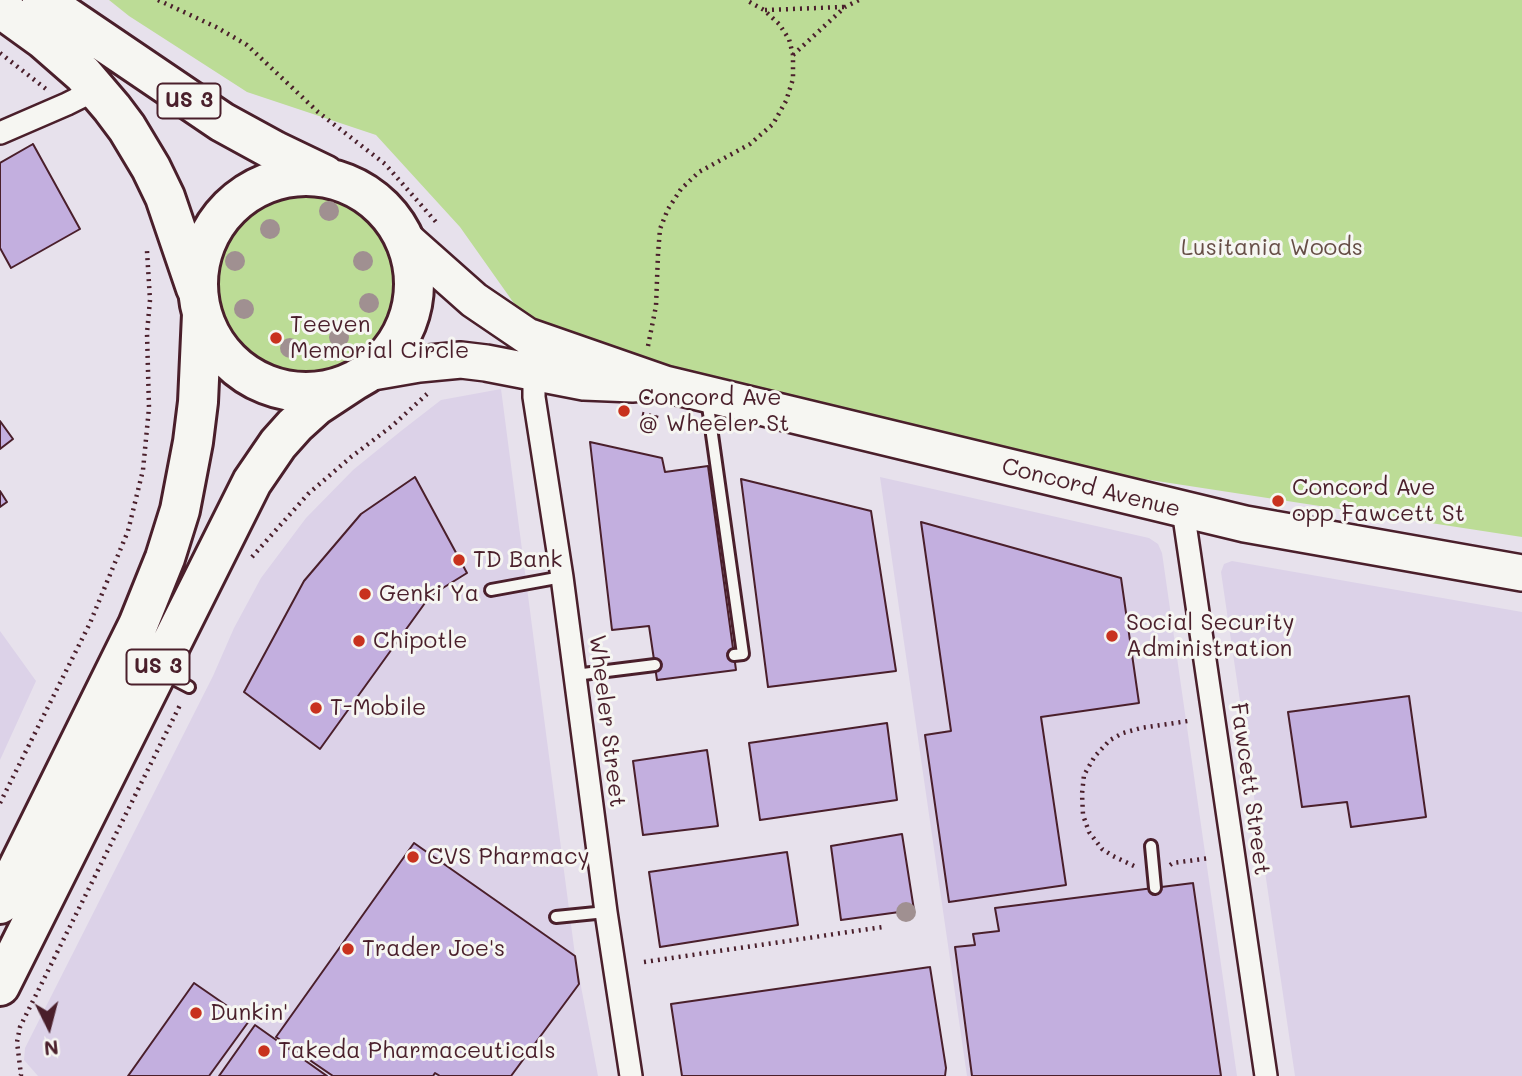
<!DOCTYPE html>
<style>
body{margin:0}
#map{position:relative;width:1522px;height:1076px;overflow:hidden;background:#e7e1ec;font-family:Mali,sans-serif}
canvas{display:block}
.north{position:absolute;left:14px;top:992px;width:70px;height:70px;-webkit-text-stroke:5px #f6f6f2;paint-order:stroke;rotate:174deg;font-size:19px;font-weight:700;line-height:28px;text-align:center;color:#4a1f2b}
.north::after{content:'';display:block;margin:auto;width:24px;height:32px;background:#4a1f2b;clip-path:polygon(50% 0,100% 100%,50% 72%,0 100%)}
</style>
<div id="map">
<canvas width="1522" height="1076"></canvas>
<div class="north">N</div>
</div>
<script>
const context = document.querySelector('canvas').getContext('2d');
context.lineJoin = 'round';
function fillPath(path, color) {
  context.fillStyle = color;
  context.fill(path, 'evenodd');
}
function toPath(rows) {
  const path = new Path2D();
  for (const r of rows) {
    if (r.length === 3) {
      path.moveTo(r[0] + r[2], r[1]);
      path.arc(r[0], r[1], r[2], 0, 2 * Math.PI);
      continue;
    }
    path.moveTo(r[0], r[1]);
    for (let i = 2; i < r.length; i += 2) path.lineTo(r[i], r[i + 1]);
  }
  return path;
}
function strokePath(path, color, width, dash) {
  context.strokeStyle = color;
  context.lineWidth = width;
  context.lineCap = dash ? 'butt' : 'round';
  context.setLineDash(dash || []);
  context.stroke(path);
}
function label(font, color, halo, rows, align = 'center') {
  context.font = font + ' Mali,sans-serif';
  context.lineWidth = 6;
  context.setLineDash([]);
  context.textBaseline = 'middle';
  context.strokeStyle = halo;
  context.fillStyle = color;
  for (const [text, x, y, turn = 0] of rows) {
    context.save();
    context.translate(x, y);
    context.rotate((+turn || 0) * Math.PI / 180);
    context.textAlign = isNaN(turn) ? turn : align;
    if (halo) context.strokeText(text, 0, 0);
    context.fillText(text, 0, 0);
    context.restore();
  }
}
fillPath(toPath([
 [501,389,575,955,598,1076,38,1076,24,1060,25,1048,213,676,234,628,261,578,306,518,353,470,401,431,441,400],
 [880,477,1149,538,1158,544,1162,553,1237,1076,967,1076],
 [1232,561,1522,612,1522,1076,1295,1076,1221,572,1224,564],
 [0,631,36,681,0,760]
]), '#dcd2e8');
fillPath(toPath([
 [109,0,1522,0,1522,537,1085,470,698,379,535,333,460,227,376,135,247,92,129,16],
 [305,283,88]
]), '#bcdc96');
const building = toPath([
 [33,144,80,229,11,268,0,248,0,163,33,144],
 [0,421,13,439,0,449,0,421],
 [590,442,662,458,665,472,708,466,736,670,657,680,649,626,612,630,590,442],
 [415,477,467,573,430,596,320,749,244,692,304,581,361,514,415,477],
 [741,479,871,511,896,671,768,687,741,479],
 [0,491,7,502,0,507,0,491],
 [921,522,1121,578,1139,703,1041,717,1066,885,949,902,925,735,951,731,921,522],
 [1409,696,1426,817,1351,827,1347,802,1302,807,1288,712,1409,696],
 [887,723,897,800,760,820,749,743,887,723],
 [707,750,718,826,643,835,633,761,707,750],
 [902,834,914,910,841,920,831,846,902,834],
 [414,843,575,956,579,984,511,1076,440,1076,435,1073,433,1076,333,1076,276,1037,414,843],
 [787,852,798,925,660,947,649,872,787,852],
 [1193,883,1221,1076,972,1076,955,947,975,945,973,934,999,931,995,908,1193,883],
 [930,967,946,1068,945,1076,682,1076,671,1004,930,967],
 [194,983,249,1021,209,1076,128,1076,194,983],
 [255,1025,327,1076,219,1076,255,1025]
]);
fillPath(building, '#c3afdf');
strokePath(building, '#4a1f2b', 2);
const lane = toPath([
 [707,399,743,654,734,655],
 [491,590,562,577],
 [164,674,189,687],
 [575,675,655,665],
 [1151,846,1155,888],
 [556,917,606,912]
]);
const street = toPath([
 [0,133,67,104,97,89],
 [534,372,534,397,562,577,606,912,631,1076],
 [1183,510,1266,1076]
]);
const primary = toPath([
 [403,237,474,300,527,336,665,384,1245,524,1522,573],
 [367,373,419,364,461,360,486,363,584,382,633,384]
]);
const highway = toPath([
 [42,0,222,122,275,151,325,175],
 [0,8,43,39,83,74,112,108,127,128,151,168,165,197,196,288],
 [306,284,108],
 [0,904,138,625,165,558,180,510,193,442,198,402,202,314],
 [0,986,252,482,278,444,295,425,316,406,357,379]
]);
strokePath(lane, '#4a1f2b', 16);
strokePath(street, '#4a1f2b', 26);
strokePath(primary, '#4a1f2b', 40);
strokePath(highway, '#4a1f2b', 44);
strokePath(toPath([
 [158,0,216,27,247,45,318,112,385,164,436,222],
 [765,10,844,7],
 [0,53,46,89],
 [793,55,845,7,859,0],
 [648,346,656,306,658,254,660,229,668,209,681,189,699,172,750,144,773,124,786,101,793,79,793,55,789,39,779,24,764,10,746,0],
 [642,414,656,417,657,412],
 [252,557,308,494,351,457,392,426,427,394],
 [0,803,90,623,128,531,143,470,149,408,147,333,150,300,147,251],
 [1170,865,1173,863,1210,858],
 [1134,866,1113,856,1102,849,1089,832,1083,815,1082,794,1084,775,1095,756,1110,740,1123,733,1141,728,1188,721],
 [644,962,883,927],
 [20,1076,21,1075,17,1042,20,1027,181,703]
]), '#4a1f2b', 4.5, [2, 5]);
strokePath(lane, '#f6f6f2', 10);
strokePath(street, '#f6f6f2', 21);
strokePath(primary, '#f6f6f2', 35);
strokePath(highway, '#f6f6f2', 38);
context.fillStyle = '#a09091';
for (const [x, y] of [
 [329,211],
 [270,229],
 [235,261],
 [363,261],
 [369,303],
 [244,309],
 [339,337],
 [290,348],
 [906,912]
]) {
  context.beginPath();
  context.arc(x, y, 10, 0, 2 * Math.PI);
  context.fill();
}
for (const [x, y, r, color] of [
 [276,338,7,"#c8321e"],
 [624,411,7,"#c8321e"],
 [1278,501,7,"#c8321e"],
 [459,560,7,"#c8321e"],
 [365,594,7,"#c8321e"],
 [1112,636,7,"#c8321e"],
 [359,641,7,"#c8321e"],
 [316,708,7,"#c8321e"],
 [413,857,7,"#c8321e"],
 [348,949,7,"#c8321e"],
 [196,1013,7,"#c8321e"],
 [264,1051,7,"#c8321e"]
]) {
  const dot = new Path2D();
  dot.arc(x, y, r, 0, 2 * Math.PI);
  context.fillStyle = color;
  context.fill(dot);
  strokePath(dot, '#f6f6f2', 2.5);
}
for (const [x, y, w] of [
 [189,101,63],
 [158,667,63]
]) {
  const box = new Path2D();
  box.roundRect(x - w / 2, y - 17.5, w, 35, 5);
  context.fillStyle = '#f6f6f2';
  context.fill(box);
  strokePath(box, '#4a1f2b', 2);
}
label('bold 21px', '#4a1f2b', null, [
 ["US 3",189,101],
 ["US 3",158,667]
]);
label('23px', '#664e46', '#f6f6f2', [
 ["Lusitania Woods",1272,248]
]);
label('23px', '#4a1f2b', '#f6f6f2', [
 ["Teeven",290,325],
 ["Memorial Circle",290,351],
 ["Concord Ave",638,398],
 ["@ Wheeler St",638,424],
 ["Concord Ave",1292,488],
 ["opp Fawcett St",1292,514],
 ["TD Bank",473,560],
 ["Genki Ya",379,594],
 ["Social Security",1126,623],
 ["Administration",1126,649],
 ["Chipotle",373,641],
 ["T-Mobile",330,708],
 ["CVS Pharmacy",427,857],
 ["Trader Joe's",362,949],
 ["Dunkin'",210,1013],
 ["Takeda Pharmaceuticals",278,1051]
], 'left');
label('23px', '#4a1f2b', '#f6f6f2', [
 ["Concord Avenue",1091,488,14],
 ["Wheeler Street",607,721,83],
 ["Fawcett Street",1250,789,82]
]);
</script>
